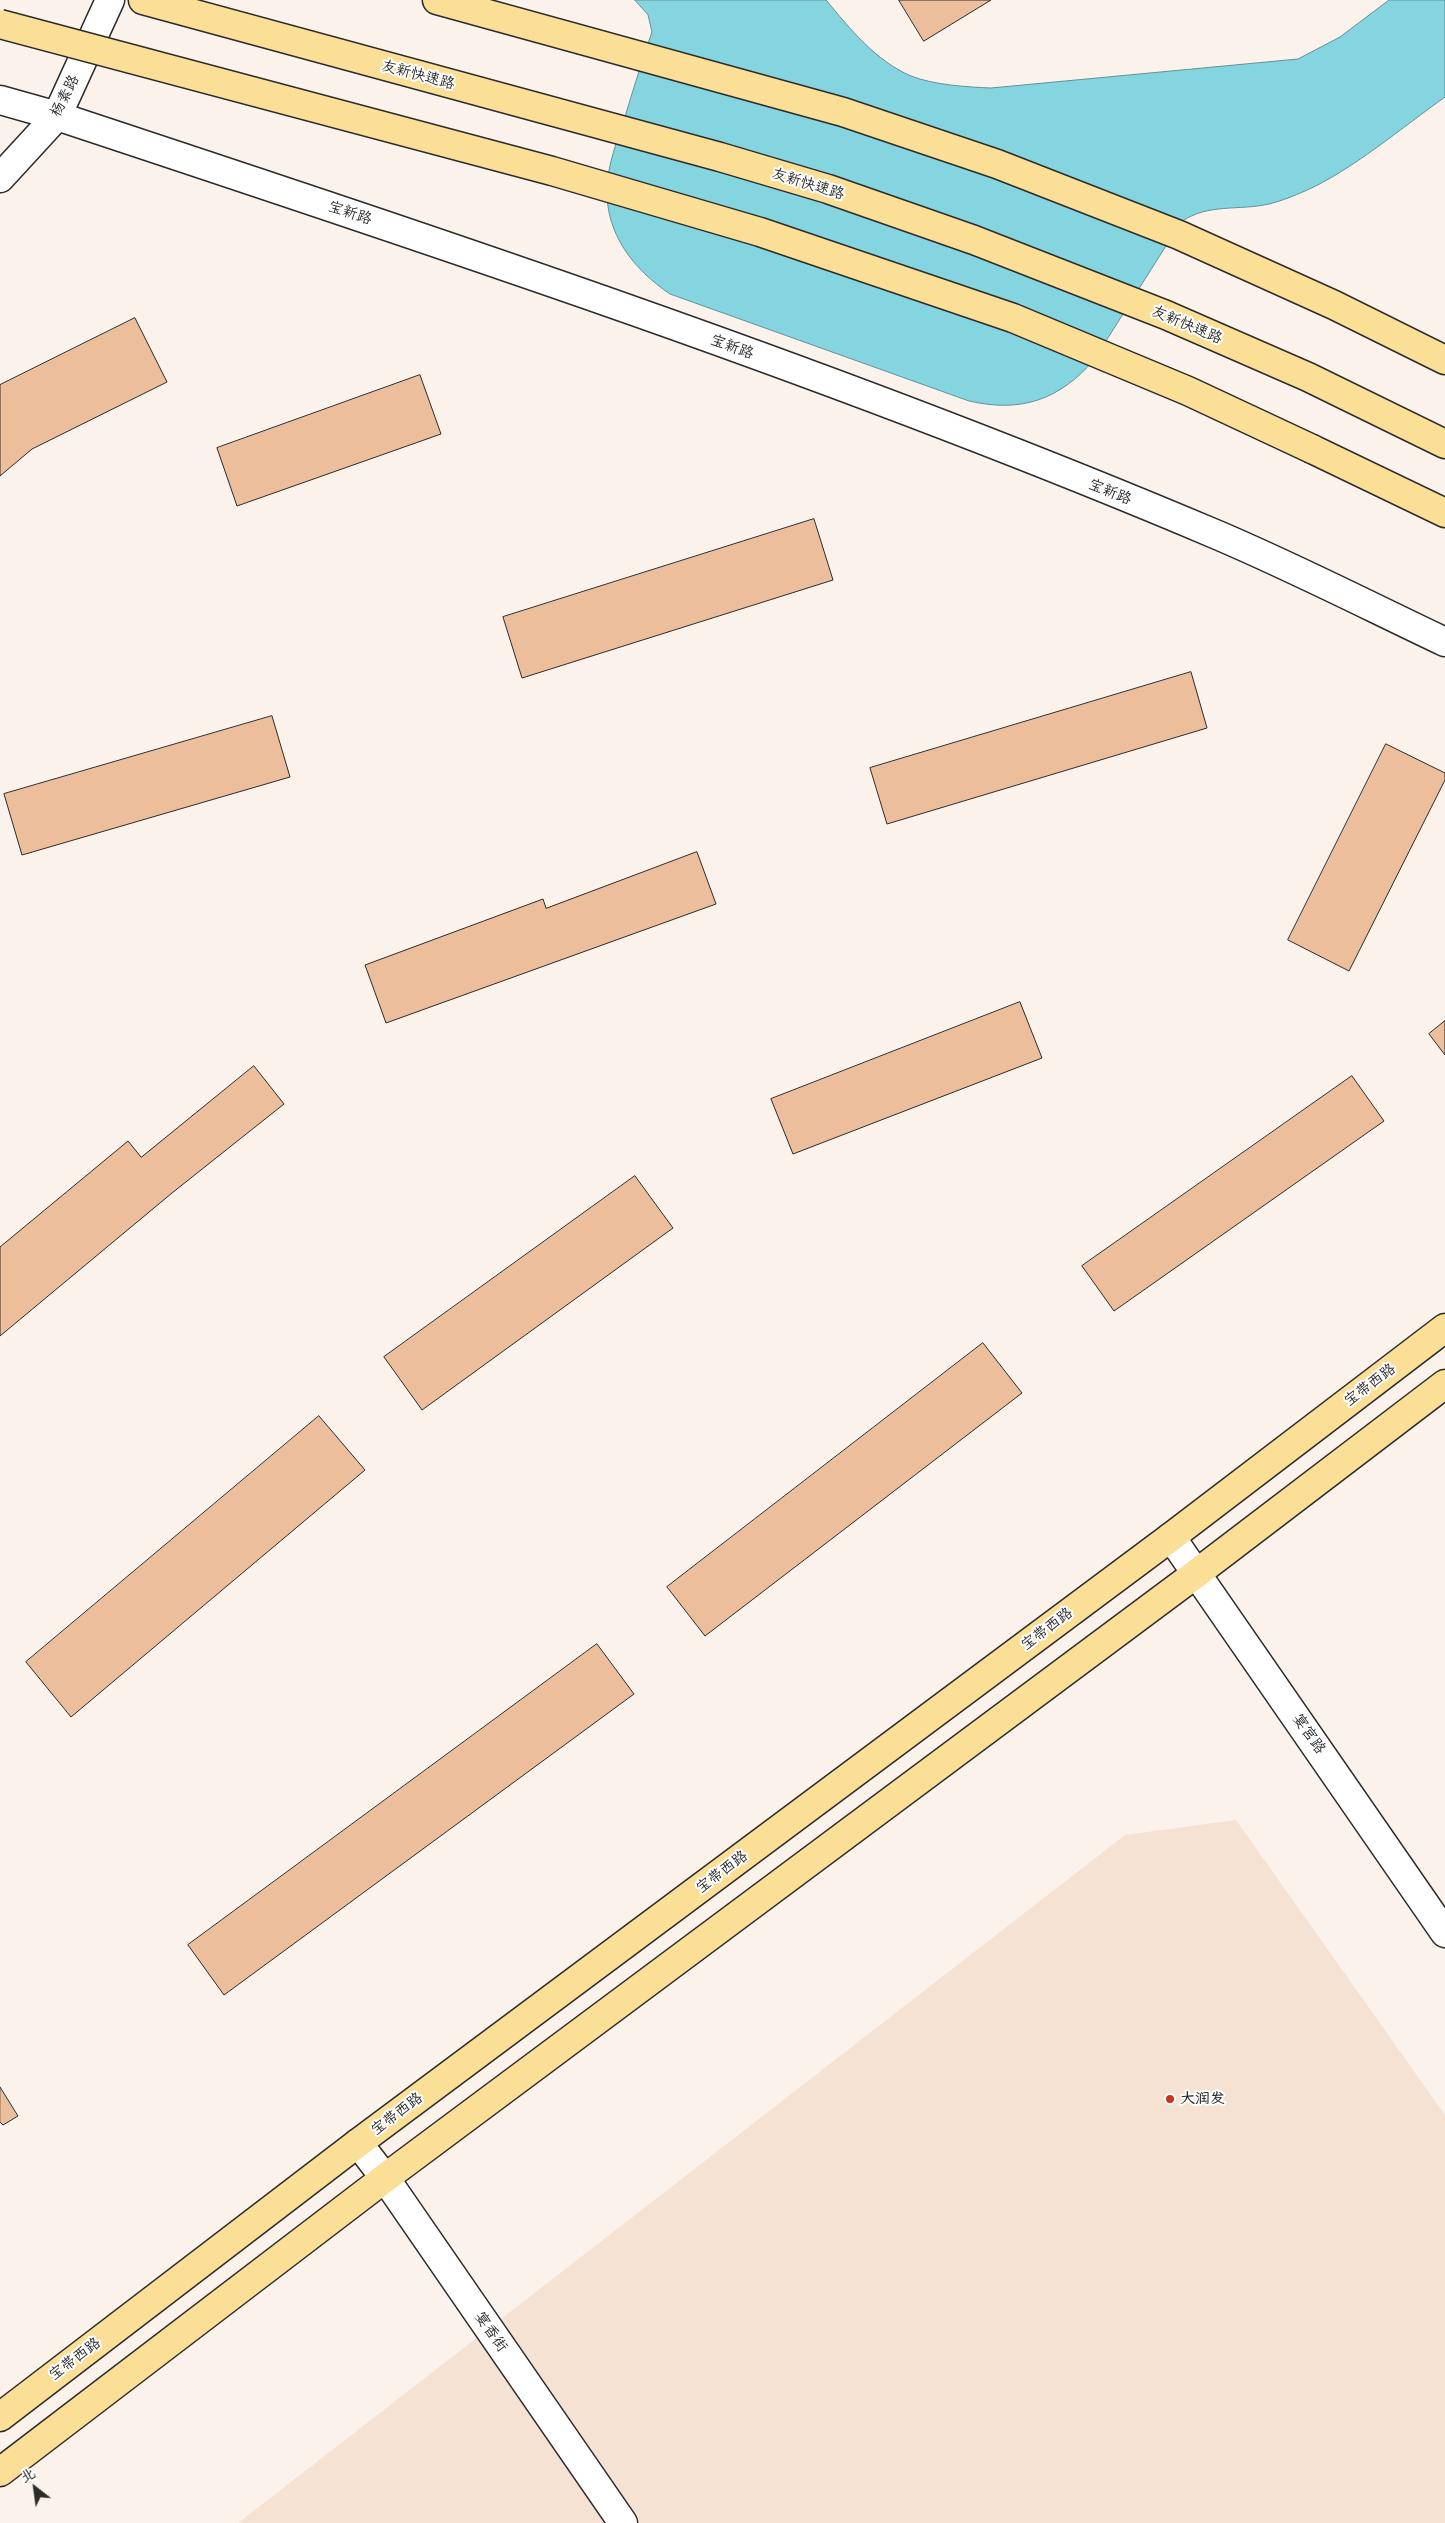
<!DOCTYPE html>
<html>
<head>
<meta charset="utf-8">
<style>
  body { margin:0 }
  #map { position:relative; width:1445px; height:2523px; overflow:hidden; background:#fbf2eb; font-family:Delius,"LXGW WenKai TC",sans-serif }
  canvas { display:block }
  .north { position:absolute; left:10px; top:2463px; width:50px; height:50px; -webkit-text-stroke:4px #fff; paint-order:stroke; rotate:330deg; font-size:14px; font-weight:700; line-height:20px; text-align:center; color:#2b2b2b }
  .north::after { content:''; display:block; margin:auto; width:18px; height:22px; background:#2b2b2b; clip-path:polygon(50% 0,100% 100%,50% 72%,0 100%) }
</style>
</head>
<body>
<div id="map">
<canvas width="1445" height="2523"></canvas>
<div class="north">北</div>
</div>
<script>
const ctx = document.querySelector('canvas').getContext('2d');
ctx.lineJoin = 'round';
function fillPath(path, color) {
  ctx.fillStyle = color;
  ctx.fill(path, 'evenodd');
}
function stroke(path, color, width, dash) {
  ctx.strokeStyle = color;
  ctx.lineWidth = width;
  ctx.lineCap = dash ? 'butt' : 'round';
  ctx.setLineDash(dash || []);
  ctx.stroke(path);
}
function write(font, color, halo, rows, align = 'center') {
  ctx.font = font + ' Delius,"LXGW WenKai TC",sans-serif';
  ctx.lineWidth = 4;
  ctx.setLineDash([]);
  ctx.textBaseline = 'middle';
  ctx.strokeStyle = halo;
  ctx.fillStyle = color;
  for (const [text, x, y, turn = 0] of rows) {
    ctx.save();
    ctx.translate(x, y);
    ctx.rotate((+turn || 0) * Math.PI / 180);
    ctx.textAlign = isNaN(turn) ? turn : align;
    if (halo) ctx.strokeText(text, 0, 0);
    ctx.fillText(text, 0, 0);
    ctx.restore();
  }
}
const built = new Path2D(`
  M1236 1820 1445 2115V2523H238L1125 1835Z`);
const water = new Path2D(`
  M635 0H826C850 29 876 61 911 76 934 85 967 87 991 88L1298 59 1340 37 1389 0H1445V97C1404 126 1351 171 1305 191 1294 196 1281 201 1269 204 1238 211 1208 203 1181 222L1094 360C1059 400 1021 413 969 401L670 294C633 269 605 233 607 187 608 164 617 141 624 120 633 90 642 61 652 32L648 15Z`);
const building = new Path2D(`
  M899 0H991L924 41Z
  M135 318 167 382 32 449 0 476V385Z
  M420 375 441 434 237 506 217 448Z
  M814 519 833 580 522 678 503 617Z
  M1191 672 1207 728 887 824 870 768Z
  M272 716 290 777 22 855 4 794Z
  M1386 744 1445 773V780L1349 971 1288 940Z
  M697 852 716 904 386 1023 365 965 543 899 546 908Z
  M1020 1002 1042 1058 793 1154 771 1099Z
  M1445 1021V1055L1429 1034Z
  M254 1066 284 1104 172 1193 0 1336V1247L128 1141 141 1157Z
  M1352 1076 1384 1121 1114 1311 1082 1266Z
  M635 1176 673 1228 422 1410 384 1357Z
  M983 1343 1022 1393 705 1636 667 1587Z
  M319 1416 365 1470 71 1717 26 1662Z
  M597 1644 634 1694 224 1995 188 1945Z
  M0 2087 18 2116 3 2125 0 2122Z`);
const minor = new Path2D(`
  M0 100 57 116C447 245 837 374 1215 534 1293 567 1369 606 1445 642
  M0 178 57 116 110 0
  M1171 1537 1445 1933
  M358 2143 385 2178 623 2523`);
const major = new Path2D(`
  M0 2417 358 2143 1171 1537 1445 1328
  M0 2472 385 2178 1197 1573 1445 1384`);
const highway = new Path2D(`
  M143 0 720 157 828 189 974 240 1166 315 1308 377 1445 444
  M437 0 843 112 997 164 1179 235 1334 305 1445 360
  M1312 449 1445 513`);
const highwayBridge = new Path2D(`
  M0 24 552 171 760 232 1013 318 1188 391 1312 449`);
const markers = [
  [1170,2099,5,"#c8321e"]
];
const streetNames = [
  ["友新快速路",418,75,15],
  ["杨素路",65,96,-63],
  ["友新快速路",808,184,17],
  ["宝新路",350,213,18],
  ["友新快速路",1187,325,23],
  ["宝新路",732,347,20],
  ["宝新路",1110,492,22],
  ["宝带西路",1370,1385,-37],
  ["宝带西路",1047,1629,-37],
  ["宴宫路",1309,1734,55],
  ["宝带西路",722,1872,-37],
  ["宝带西路",397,2114,-37],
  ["宴香街",491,2332,55],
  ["宝带西路",75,2359,-37]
];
const poiNames = [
  ["大润发",1180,2099]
];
fillPath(built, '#f6e2d3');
fillPath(water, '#85d5e0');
stroke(water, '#619198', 1);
fillPath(building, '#ecbe9b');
stroke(building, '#2b2b2b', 1);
stroke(minor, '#2b2b2b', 31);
stroke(major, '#2b2b2b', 31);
stroke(highway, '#2b2b2b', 31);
stroke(minor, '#fff', 28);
stroke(major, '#fbdf96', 28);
stroke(highway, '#fbdf96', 28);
stroke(highwayBridge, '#2b2b2b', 31, []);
stroke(highwayBridge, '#fbdf96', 28);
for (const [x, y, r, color] of markers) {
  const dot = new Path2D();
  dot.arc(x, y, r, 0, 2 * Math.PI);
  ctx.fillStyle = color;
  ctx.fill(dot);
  stroke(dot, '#fff', 2);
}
write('15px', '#2b2b2b', '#fff', streetNames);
write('bold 15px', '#2b2b2b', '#fff', poiNames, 'left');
</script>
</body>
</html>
